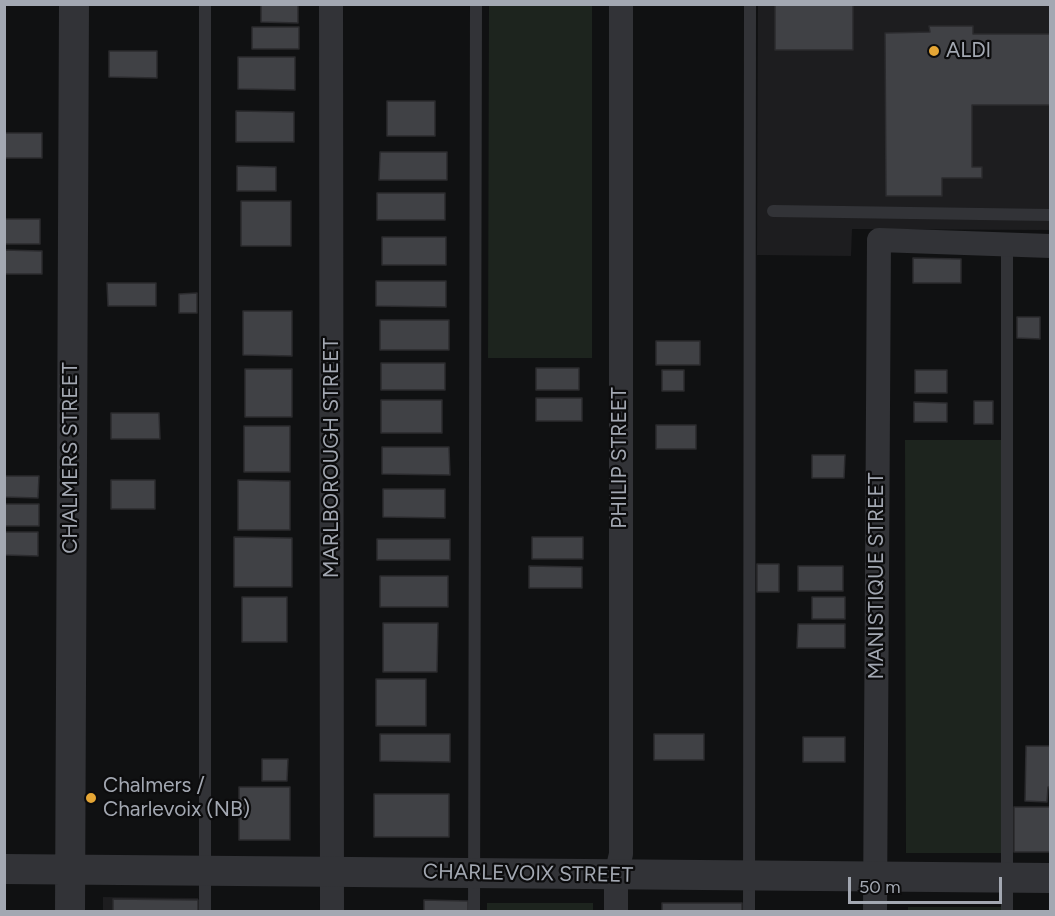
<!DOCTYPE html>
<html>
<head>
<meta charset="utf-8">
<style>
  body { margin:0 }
  #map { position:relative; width:1055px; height:916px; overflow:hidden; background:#101112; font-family:Figtree,sans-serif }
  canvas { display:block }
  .frame { position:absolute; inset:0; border:6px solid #a3a8b2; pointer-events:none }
  .scale { position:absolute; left:848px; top:877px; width:154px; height:27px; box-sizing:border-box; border:3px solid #a3a8b2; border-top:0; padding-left:8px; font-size:18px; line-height:21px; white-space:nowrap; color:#a3a8b2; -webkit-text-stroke:4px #0c0c0d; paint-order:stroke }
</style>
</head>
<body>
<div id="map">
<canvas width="1055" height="916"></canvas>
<div class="frame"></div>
<div class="scale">50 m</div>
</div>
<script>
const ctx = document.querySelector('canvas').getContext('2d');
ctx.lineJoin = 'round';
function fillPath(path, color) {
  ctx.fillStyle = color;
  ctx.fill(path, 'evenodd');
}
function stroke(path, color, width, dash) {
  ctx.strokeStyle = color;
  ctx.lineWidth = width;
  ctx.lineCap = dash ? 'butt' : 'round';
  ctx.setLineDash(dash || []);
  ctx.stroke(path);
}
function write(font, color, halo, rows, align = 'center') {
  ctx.font = font + ' Figtree,sans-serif';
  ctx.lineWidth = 4.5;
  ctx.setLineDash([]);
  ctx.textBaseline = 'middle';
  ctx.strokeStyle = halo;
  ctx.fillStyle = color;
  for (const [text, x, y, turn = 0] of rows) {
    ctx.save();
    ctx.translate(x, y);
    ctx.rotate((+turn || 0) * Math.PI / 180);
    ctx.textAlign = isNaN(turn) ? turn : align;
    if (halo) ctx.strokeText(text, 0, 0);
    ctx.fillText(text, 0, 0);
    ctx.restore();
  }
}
const built = new Path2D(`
  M758 5H1050V230L852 229 851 256 757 255Z
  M103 897 198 898V911L103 912Z`);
const green = new Path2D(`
  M489 5H592V358H488Z
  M905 440H1001L1002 853H906Z
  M487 903H593V911H487Z
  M908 907H1002V912H908Z`);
const building = new Path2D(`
  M261 4H298V23L261 22Z
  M775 4H853V50H775Z
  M929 26H973V34H1050V105H972V167H982V178H942V196H886L885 33 930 32Z
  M252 27H299V49H252Z
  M109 51H157V78L109 77Z
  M238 57H295V90L238 89Z
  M387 101H435V136H387Z
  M236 111 294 112V142H236Z
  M4 133H42V158H4Z
  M380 152H447V180H379Z
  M237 166 276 167V191H237Z
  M377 193H445V220H377Z
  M241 201H291V246H241Z
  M4 219H40V244H4Z
  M382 237H446V265H382Z
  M4 250 42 251V274H4Z
  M913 258 961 259V283H913Z
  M376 281H446V307L376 306Z
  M107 283H156V306H108Z
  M197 293V313H179V294Z
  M243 311H292V356L243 355Z
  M1017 317H1040V339L1017 338Z
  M380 320H449V350H380Z
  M656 341H700V365H656Z
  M381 363H445V390H381Z
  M536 368H579V390H536Z
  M245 369H292V417H245Z
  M662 370H684V391H662Z
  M915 370H947V393H915Z
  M536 398H582V421H536Z
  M381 400H442V433H381Z
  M974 401H993V424H974Z
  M914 402 947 403V422H914Z
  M111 413H159L160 439H111Z
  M656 425H696V449H656Z
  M244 426H290V472H244Z
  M382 447H449L450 475 382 474Z
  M812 455H845L844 478H812Z
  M4 476H39L38 498 4 497Z
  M111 480H155V509H111Z
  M238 480 290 481V530H238Z
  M383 489H445V518L383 517Z
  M4 504H39V526H4Z
  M4 532H38V556L4 555Z
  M234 537 292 538V587H234Z
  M532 537H583V559H532Z
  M377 539H450V560H377Z
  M757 564H779V592H757Z
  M529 566 582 567V588H529Z
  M798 566H843V591H798Z
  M380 576H448V607H380Z
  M242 597H287V642H242Z
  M812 597H845V619H812Z
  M383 623H438L437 672H383Z
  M798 624H845V648H797Z
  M376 679H426V726H376Z
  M380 734H450V762L380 761Z
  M654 734H704V760H654Z
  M803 737H845V762H803Z
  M1026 746H1050V788L1048 787 1047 802 1025 801Z
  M262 759H288L287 781H262Z
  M239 787H290V840H239Z
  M374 794H449V837H374Z
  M1014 807H1050V852H1014Z
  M113 899 198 900V912H113Z
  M424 900 468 901V912H424Z
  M662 903H742V912H662Z`);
const service = new Path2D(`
  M773 211 1050 215
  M1007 244V912
  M205 912V4
  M474 912 476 4
  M749 912 750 4`);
const minor = new Path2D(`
  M331 4 332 912
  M616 912V875L621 854V4
  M875 912 879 240 1050 246`);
const tertiary = new Path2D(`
  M4 869 1050 878
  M70 912 74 4`);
const markers = [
  [934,51,6,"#e5a635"],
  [91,798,6,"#e5a635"]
];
const poiNames = [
  ["ALDI",946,51],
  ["Chalmers /",103,786],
  ["Charlevoix (NB)",103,810]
];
const streetNames = [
  ["CHALMERS STREET",71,458,-90],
  ["MARLBOROUGH STREET",332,458,-90],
  ["PHILIP STREET",620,458,-90],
  ["MANISTIQUE STREET",877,576,-90],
  ["CHARLEVOIX STREET",528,874,1]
];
fillPath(built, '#1d1d1f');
fillPath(green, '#1d241e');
fillPath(building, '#404145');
stroke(building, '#2b2b2e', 1.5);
stroke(service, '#323337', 12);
stroke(minor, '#323337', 24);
stroke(tertiary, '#323337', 30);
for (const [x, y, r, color] of markers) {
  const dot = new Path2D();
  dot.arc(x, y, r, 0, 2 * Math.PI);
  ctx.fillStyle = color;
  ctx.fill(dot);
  stroke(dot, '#0c0c0d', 2);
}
write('21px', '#a3a8b2', '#0c0c0d', poiNames, 'left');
write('21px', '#a3a8b2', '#0c0c0d', streetNames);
</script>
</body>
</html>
